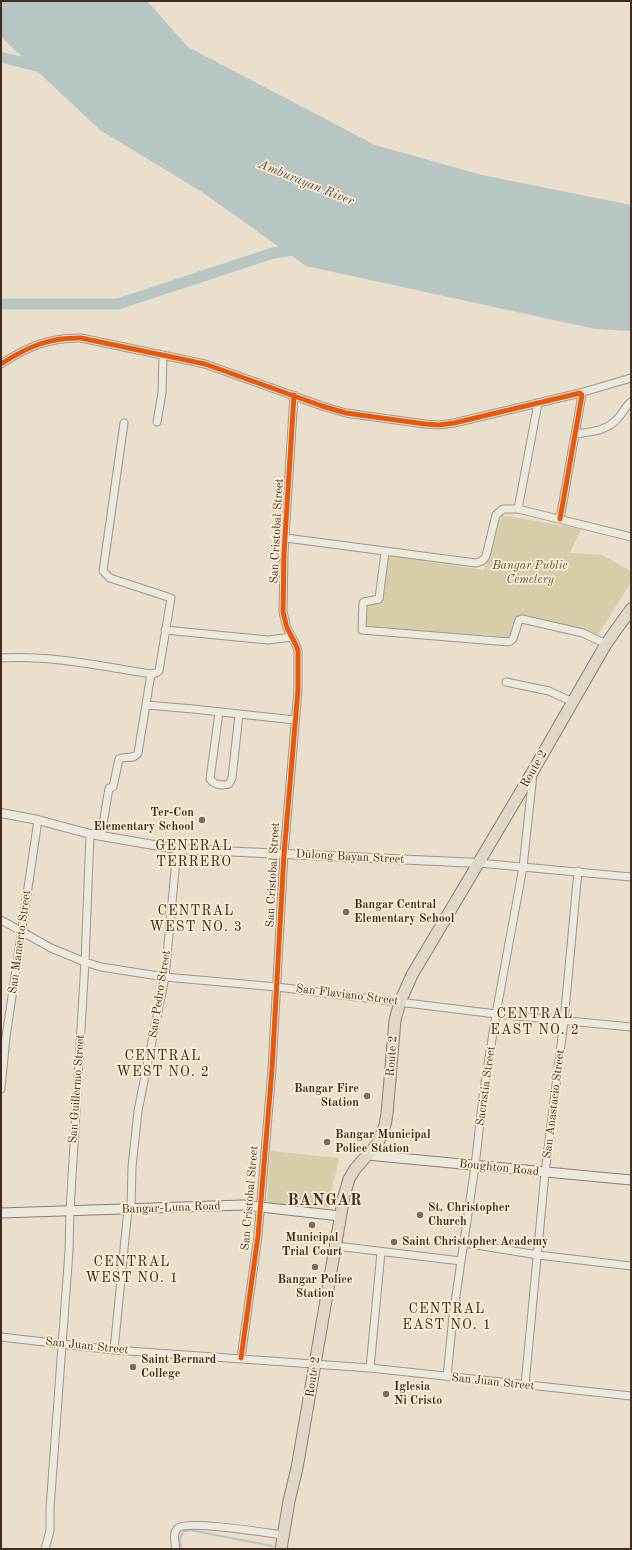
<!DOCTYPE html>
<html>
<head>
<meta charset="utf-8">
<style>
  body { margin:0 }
  #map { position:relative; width:632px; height:1550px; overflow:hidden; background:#e9dfcc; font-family:"Old Standard TT",serif }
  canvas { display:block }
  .frame { position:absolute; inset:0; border:2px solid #422c22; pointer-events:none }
</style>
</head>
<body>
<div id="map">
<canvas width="632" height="1550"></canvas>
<div class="frame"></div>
</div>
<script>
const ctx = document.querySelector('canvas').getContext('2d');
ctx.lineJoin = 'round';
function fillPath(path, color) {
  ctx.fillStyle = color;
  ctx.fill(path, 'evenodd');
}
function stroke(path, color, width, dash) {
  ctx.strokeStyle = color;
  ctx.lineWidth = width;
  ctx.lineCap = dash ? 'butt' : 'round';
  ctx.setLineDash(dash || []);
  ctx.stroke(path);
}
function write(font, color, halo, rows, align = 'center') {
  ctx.font = font + ' "Old Standard TT",serif';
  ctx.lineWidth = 3.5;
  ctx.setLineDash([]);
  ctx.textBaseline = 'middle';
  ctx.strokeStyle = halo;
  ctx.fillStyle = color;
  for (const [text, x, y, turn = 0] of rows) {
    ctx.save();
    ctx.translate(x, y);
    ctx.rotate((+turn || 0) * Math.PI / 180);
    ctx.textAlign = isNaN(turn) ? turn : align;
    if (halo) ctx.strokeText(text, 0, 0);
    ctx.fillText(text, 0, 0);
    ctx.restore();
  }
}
const green = new Path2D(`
  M502 515 581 529 570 553 602 555 631 571V582L598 635 519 616 511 639 482 634 481 638 364 629 367 603 382 600 386 555 484 570Z
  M270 1151 339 1158 328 1207 267 1203Z`);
const water = new Path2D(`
  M1 1H147L188 47 375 145 482 175 631 205V331L595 329 306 266 202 192 100 130 1 37Z`);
const stream = new Path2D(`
  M181 1549 180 1538 184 1531 190 1530 272 1546`);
const river = new Path2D(`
  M1 57 44 68
  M1 304H118L273 253 300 249`);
const minor = new Path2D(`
  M1 364C27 347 50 337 81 338L205 364 322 406 346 413 425 424 439 425 454 423 580 393 582 395 560 519
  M580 393 631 378
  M157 422 162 393 163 355
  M575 434C591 432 608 431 619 417 623 412 626 406 631 402
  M518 509 538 403
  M286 538 476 563 482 561 486 556 496 515 503 509H518L631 537
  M385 552 379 599 364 602 363 603 362 630 509 642 513 639 519 620 522 619 583 633 606 644
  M165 630 268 640 292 637
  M1 658C51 655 101 666 151 674L156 673 159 671 171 598 110 578 103 571 124 423
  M506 682 549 691 573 702
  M146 705 193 709 295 720
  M219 712 210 779C214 785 223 786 229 784L232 778 239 714
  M101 836 109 788 113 787 119 759C125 756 134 760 138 753L151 674
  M479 863 631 877
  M1 920 51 948 85 962 101 967 165 977 277 987 496 1014 631 1027
  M1 1089 6 1037 38 820
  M131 1209 132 1167 138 1111 165 977 177 849
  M464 1243 538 1255 631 1266
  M336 1246 461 1261
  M1 1337 114 1350 370 1368 631 1396
  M114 1350 128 1209
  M241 1358 258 1236 272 1069 284 854 298 690V651L296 645 287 628 283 612 284 553 294 395
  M370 1368 381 1252
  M447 1377 453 1316 475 1166 483 1096 496 1014 523 867 533 774
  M525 1385 545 1173 564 1021 578 871
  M45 1549 50 1531V1508L69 1251 70 1211 85 962 90 834
  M176 1549C175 1543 172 1533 178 1528 188 1520 267 1533 284 1535`);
const tertiary = new Path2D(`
  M1 813 38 820 90 834 177 849 479 863`);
const secondary = new Path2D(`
  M367 1155 631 1180
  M1 1213 243 1205 340 1216`);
const trunk = new Path2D(`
  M281 1549 289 1501 297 1468 344 1196 349 1179 355 1169 378 1143 385 1125 387 1114 395 1020 400 1002 412 975 533 771 606 644 631 609`);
const cycleway = new Path2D(`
  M1 364C27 347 50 337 81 338L205 364 322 406 346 413 425 424 439 425 454 423 580 393 582 395 560 519
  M241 1358 258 1236 272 1069 284 854 298 690V651L296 645 287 628 283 612 284 553 294 395`);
const markers = [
  [202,820,4,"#7c6b5e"],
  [346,912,4,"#7c6b5e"],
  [367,1096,4,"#7c6b5e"],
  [327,1142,4,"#7c6b5e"],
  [420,1215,4,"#7c6b5e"],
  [312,1225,4,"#7c6b5e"],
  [394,1242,4,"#7c6b5e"],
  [315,1267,4,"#7c6b5e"],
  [133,1367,4,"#7c6b5e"],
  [386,1394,4,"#7c6b5e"]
];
const streetNames = [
  ["San Cristobal Street",277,531,-87],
  ["Route 2",534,769,-60],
  ["Dulong Bayan Street",350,857,3],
  ["San Cristobal Street",273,875,-87],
  ["San Mamerto Street",20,942,-82],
  ["San Pedro Street",160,994,-81],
  ["San Flaviano Street",347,995,7],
  ["Route 2",392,1056,-86],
  ["Sacristia Street",486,1086,-82],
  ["San Guillermo Street",77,1089,-86],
  ["San Anastacio Street",554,1104,-83],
  ["Boughton Road",499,1168,6],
  ["San Cristobal Street",250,1198,-85],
  ["Bangar-Luna Road",171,1208,-2],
  ["San Juan Street",87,1346,6],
  ["Route 2",313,1377,-81],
  ["San Juan Street",493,1382,6]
];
const parkNames = [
  ["Bangar Public",530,566],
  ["Cemetery",530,580]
];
const poiNames = [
  ["Ter-Con",194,813,"right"],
  ["Elementary School",194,827,"right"],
  ["Bangar Central",354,905],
  ["Elementary School",354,919],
  ["Bangar Fire",359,1089,"right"],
  ["Station",359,1103,"right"],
  ["Bangar Municipal",335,1135],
  ["Police Station",335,1149],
  ["St. Christopher",428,1208],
  ["Church",428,1222],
  ["Municipal",312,1238,"center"],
  ["Trial Court",312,1252,"center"],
  ["Saint Christopher Academy",402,1242],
  ["Bangar Police",315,1280,"center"],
  ["Station",315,1294,"center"],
  ["Saint Bernard",141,1360],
  ["College",141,1374],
  ["Iglesia",394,1387],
  ["Ni Cristo",394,1401]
];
const waterNames = [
  ["Amburayan River",306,183,22]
];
const quarterNames = [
  ["GENERAL",194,846],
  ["TERRERO",194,862],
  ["CENTRAL",196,911],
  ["WEST NO. 3",196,927],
  ["CENTRAL",535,1014],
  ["EAST NO. 2",535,1030],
  ["CENTRAL",163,1056],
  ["WEST NO. 2",163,1072],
  ["CENTRAL",132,1262],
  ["WEST NO. 1",132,1278],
  ["CENTRAL",447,1309],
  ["EAST NO. 1",447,1325]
];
const districtNames = [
  ["BANGAR",325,1201]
];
fillPath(green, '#d5cea9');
fillPath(water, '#b7c6c2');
stroke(stream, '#b7c6c2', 2);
stroke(river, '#b7c6c2', 11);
stroke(minor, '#9f968b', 9);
stroke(tertiary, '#9f968b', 10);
stroke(secondary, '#887f74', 11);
stroke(trunk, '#887f74', 13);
stroke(minor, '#ece8de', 7);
stroke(tertiary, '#ece8de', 8);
stroke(secondary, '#ece8de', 9);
stroke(trunk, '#e0d7c9', 11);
stroke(cycleway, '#e8590c', 5);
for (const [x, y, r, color] of markers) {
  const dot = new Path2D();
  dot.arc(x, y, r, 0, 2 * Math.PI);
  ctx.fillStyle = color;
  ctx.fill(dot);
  stroke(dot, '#f9edd5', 1.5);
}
write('12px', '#422c22', '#f9edd5', streetNames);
write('italic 12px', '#62513c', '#f9edd5', parkNames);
write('bold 12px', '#422c22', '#f9edd5', poiNames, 'left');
write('italic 13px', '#5a5049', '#f9edd5', waterNames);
ctx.letterSpacing = '1px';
write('14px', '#422c22', '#f9edd5', quarterNames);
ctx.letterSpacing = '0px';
ctx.letterSpacing = '1px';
write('bold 16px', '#422c22', '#f9edd5', districtNames);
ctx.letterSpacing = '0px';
</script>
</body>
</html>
